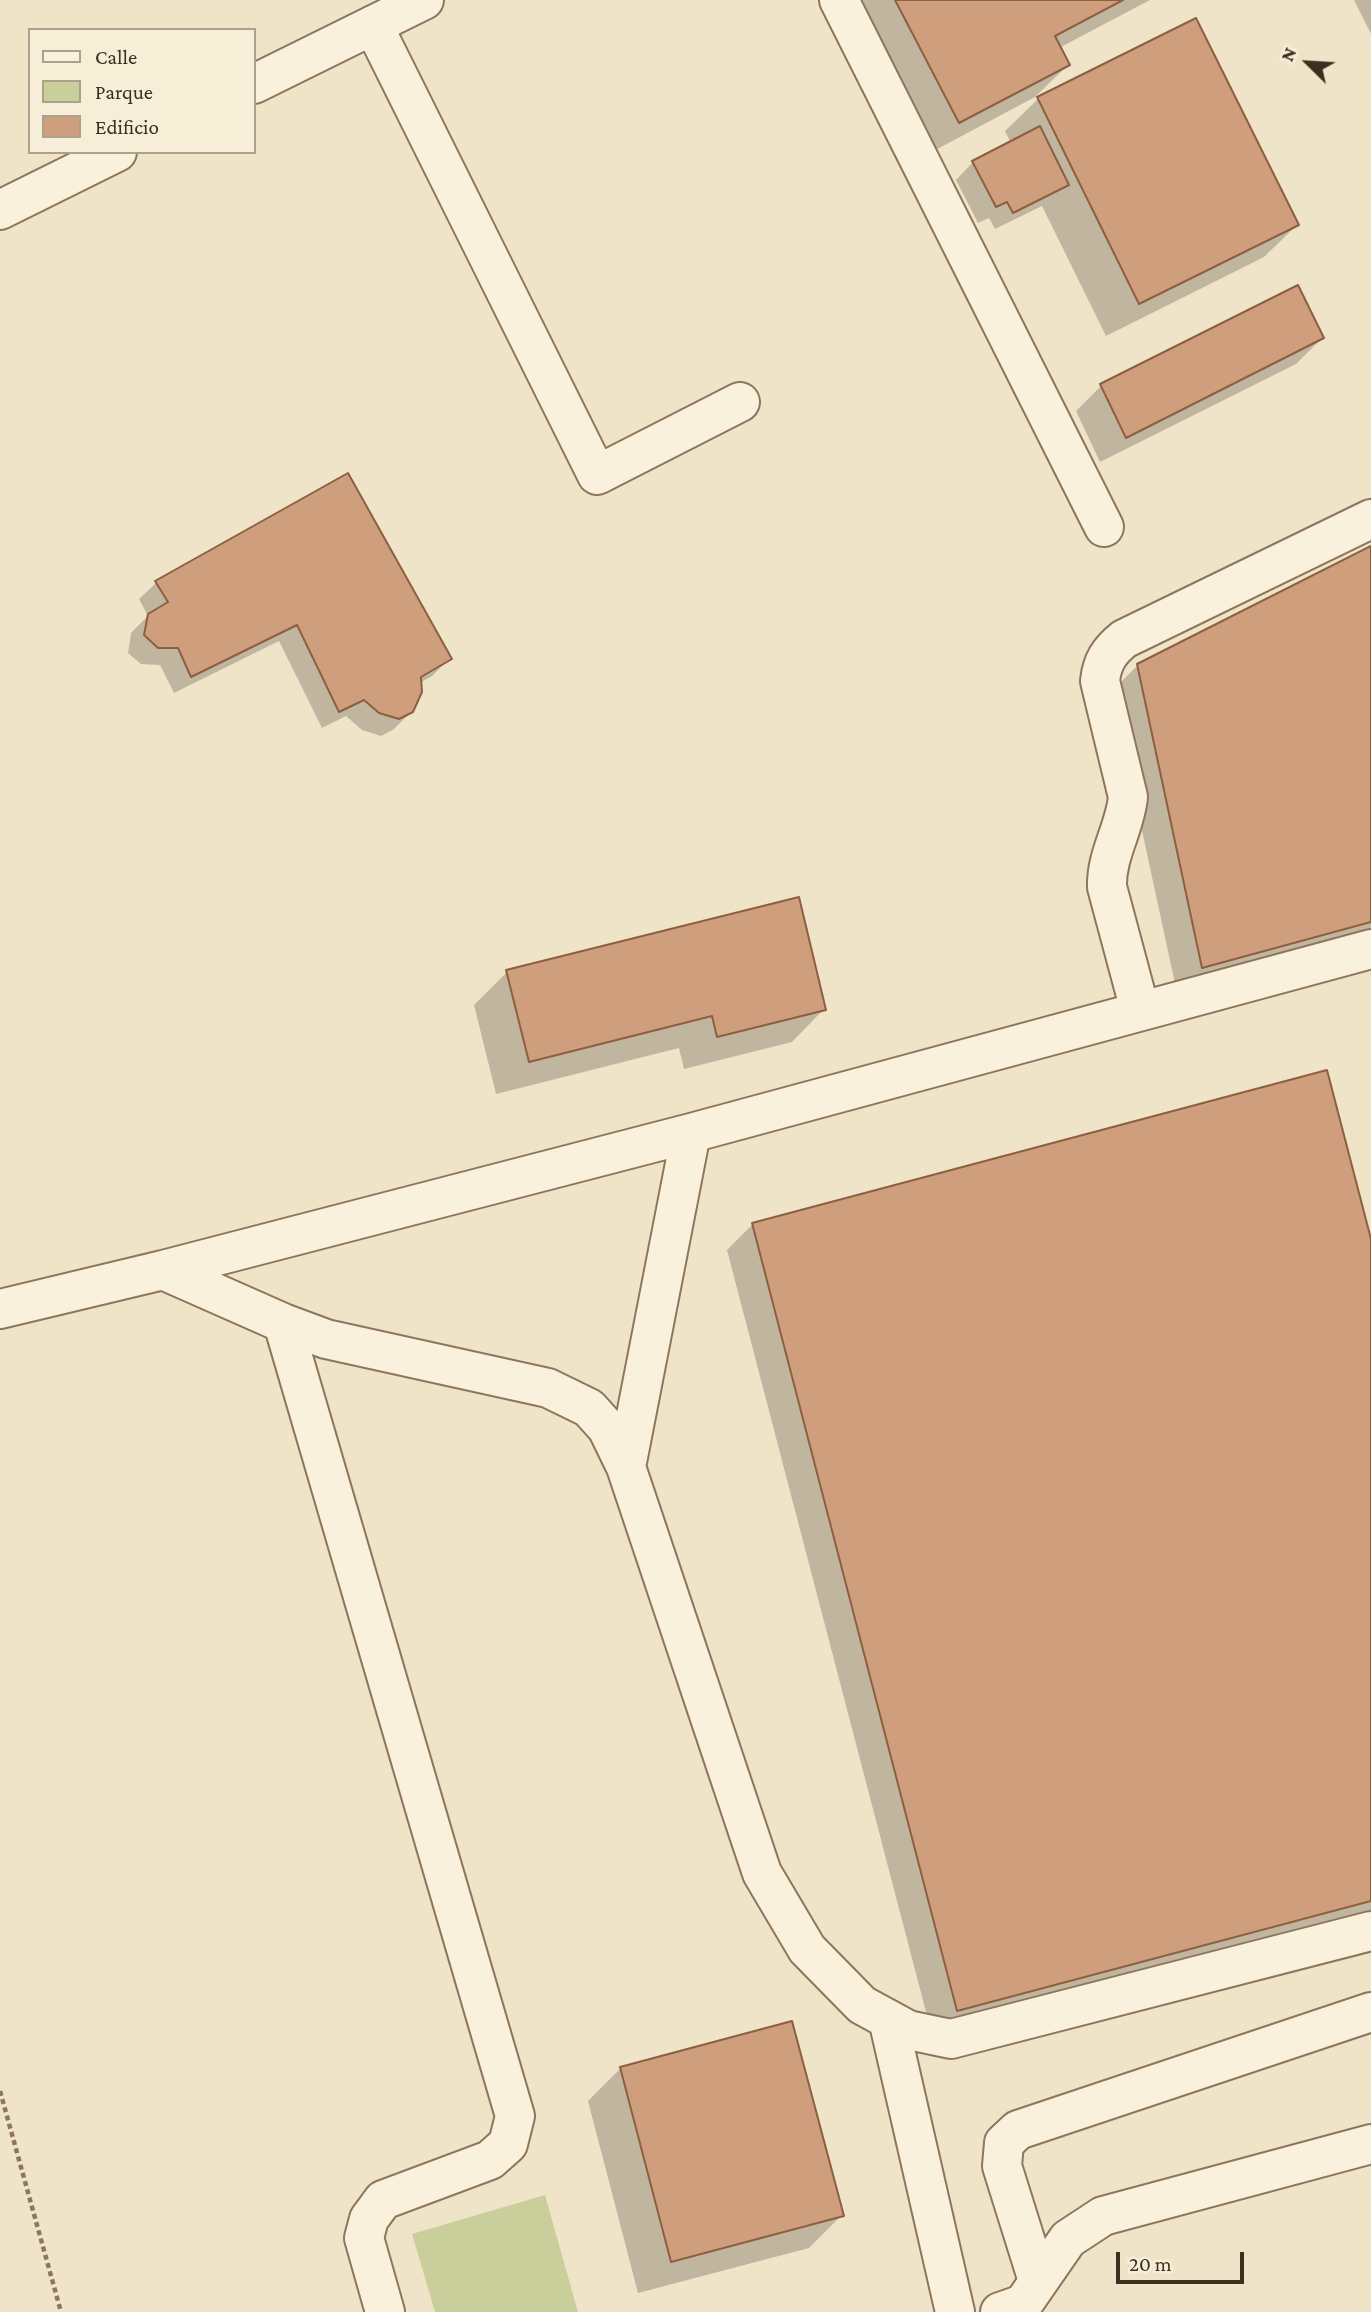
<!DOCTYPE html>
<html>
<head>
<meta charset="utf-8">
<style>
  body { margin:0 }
  #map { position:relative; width:1371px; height:2312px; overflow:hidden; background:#f0e4c8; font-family:"Crimson Pro",serif }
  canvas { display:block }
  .legend { position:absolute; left:28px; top:28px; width:228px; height:126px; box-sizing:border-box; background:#f7eed8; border:2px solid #ada18e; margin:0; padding:9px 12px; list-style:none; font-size:21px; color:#3d2e20 }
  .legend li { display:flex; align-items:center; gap:14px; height:35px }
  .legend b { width:35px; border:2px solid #ada18e }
  .north { position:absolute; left:1273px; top:28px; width:70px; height:70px; -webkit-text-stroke:5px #f7eed8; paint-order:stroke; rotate:294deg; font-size:19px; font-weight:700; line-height:28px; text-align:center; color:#3d2e20 }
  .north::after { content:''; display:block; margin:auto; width:24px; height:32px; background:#3d2e20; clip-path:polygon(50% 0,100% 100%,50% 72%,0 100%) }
  .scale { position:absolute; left:1116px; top:2252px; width:128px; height:32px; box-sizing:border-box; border:4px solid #3d2e20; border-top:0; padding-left:9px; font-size:21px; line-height:24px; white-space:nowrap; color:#3d2e20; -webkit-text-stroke:5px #f7eed8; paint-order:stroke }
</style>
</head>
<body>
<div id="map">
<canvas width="1371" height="2312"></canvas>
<ul class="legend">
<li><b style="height:9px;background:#faf1dc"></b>Calle</li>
<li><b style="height:19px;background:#c9cf9b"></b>Parque</li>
<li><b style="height:19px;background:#cf9f7d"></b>Edificio</li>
</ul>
<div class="north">N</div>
<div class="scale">20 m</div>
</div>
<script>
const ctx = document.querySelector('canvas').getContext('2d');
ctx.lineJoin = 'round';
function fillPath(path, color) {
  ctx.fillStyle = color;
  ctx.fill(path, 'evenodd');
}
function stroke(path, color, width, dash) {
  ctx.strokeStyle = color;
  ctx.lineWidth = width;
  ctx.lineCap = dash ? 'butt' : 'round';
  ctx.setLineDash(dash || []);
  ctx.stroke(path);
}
const green = new Path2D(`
  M545 2195 578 2312H435L412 2234Z`);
const shadow = new Path2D(`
  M846 0H1150L1059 48 1068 65 1035 97 926 155Z
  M1354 0H1371V34Z
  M1038 99 1297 225 1264 257 1106 336 1042 206 995 229 989 218 978 223 956 180 973 162 1011 143 1005 131Z
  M1322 338 1296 364 1100 462 1076 411 1101 386Z
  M1371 547V939L1177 993 1112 691 1138 665Z
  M157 582 449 659 432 676 420 683 412 711 394 729 381 736 362 730 346 716 322 728 279 641 174 693 160 665 141 664 128 653 131 633 148 616 139 599Z
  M507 972 824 1009 792 1042 684 1069 679 1048 496 1094 474 1005Z
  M753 1224 1371 1245V1919L932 2035 727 1250Z
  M621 2068 842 2215 809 2248 638 2293 588 2101Z`);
const building = new Path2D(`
  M895 0H1123L1055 36 1070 65 959 123Z
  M1196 18 1299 225 1139 304 1037 97Z
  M1040 126 1069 185 1013 213 1007 202 996 207 972 161Z
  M1298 285 1324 338 1126 438 1100 384Z
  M348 473 452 659 421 677 422 692 413 712 399 719 379 713 364 700 339 712 297 625 191 677 178 648H158L144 635 148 614 168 602 155 581Z
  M1371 546V922L1202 968 1137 664Z
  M799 897 826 1010 717 1037 712 1016 529 1062 506 970Z
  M1327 1070 1371 1239V1901L957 2011 752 1223Z
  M792 2021 844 2216 671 2262 620 2067Z`);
const path = new Path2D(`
  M0 2091 61 2312`);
const minor = new Path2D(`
  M839 0 1104 527
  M373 25 597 475 740 402
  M254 84 424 0
  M0 210 117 152
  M1140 1010 1107 887C1106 855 1125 828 1128 797L1100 681C1102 662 1109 651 1124 639L1371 519
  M163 1270 691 1133 1371 949
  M0 1309 163 1270 283 1323 326 1339 548 1388 589 1408 607 1428 626 1467 762 1873 807 1949 862 2005 908 2030 951 2039 1371 1931
  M283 1323 515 2116 508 2144 490 2160 383 2200 369 2219 364 2238 385 2312
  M626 1467 691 1133
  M888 2019 955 2312
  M1038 2281 1002 2166 1004 2143 1018 2130 1371 2012
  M1000 2312 1023 2304 1068 2239 1103 2216 1371 2144`);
fillPath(green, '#c9cf9b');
fillPath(shadow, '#0003');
fillPath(building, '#cf9f7d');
stroke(building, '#8d5f41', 2);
stroke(minor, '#8d765c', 42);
stroke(path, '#8d765c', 4.5, [5, 3.5]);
stroke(minor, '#faf1dc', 38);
</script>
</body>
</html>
